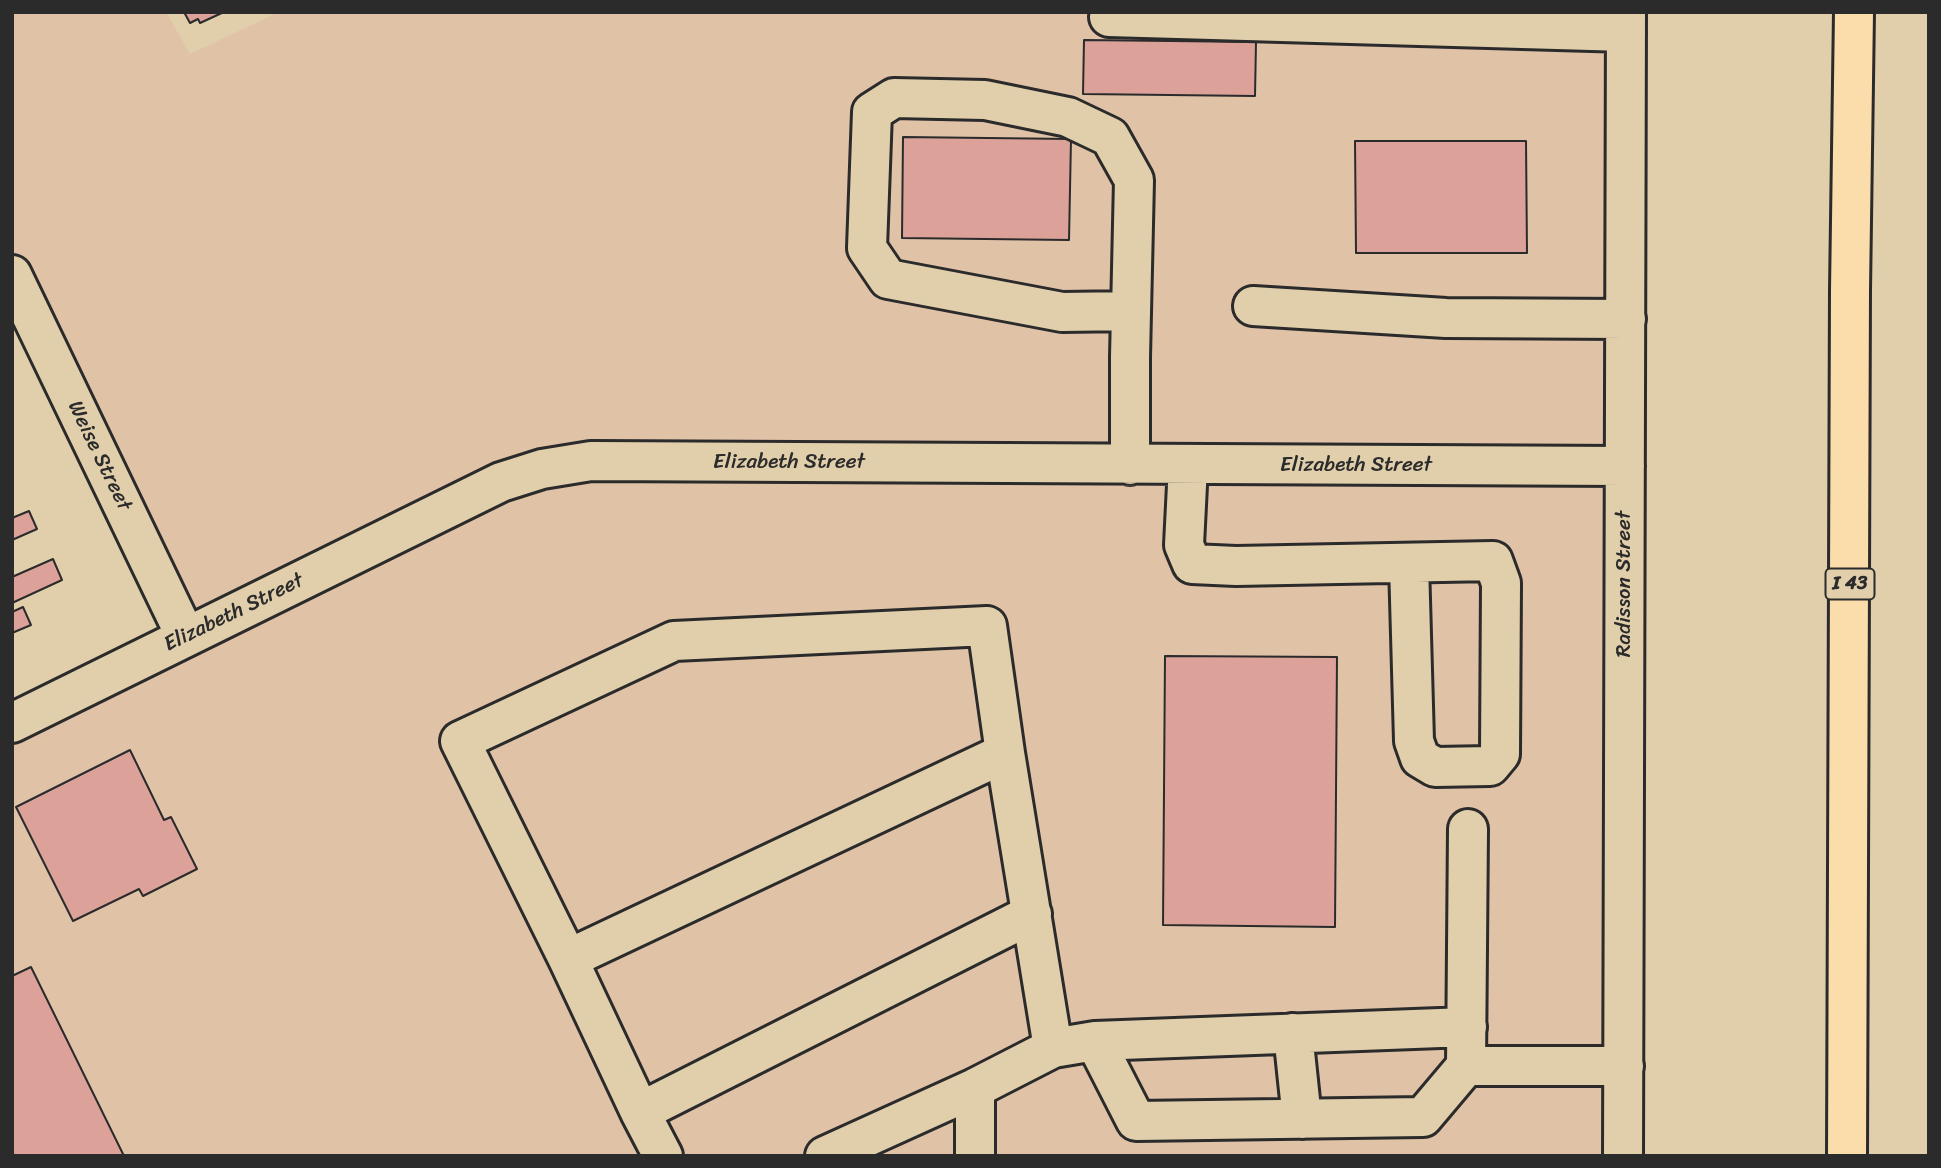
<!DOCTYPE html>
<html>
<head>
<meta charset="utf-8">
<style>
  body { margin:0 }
  #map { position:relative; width:1941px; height:1168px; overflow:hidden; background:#e1cfac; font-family:Sriracha,sans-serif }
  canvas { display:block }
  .frame { position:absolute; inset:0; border:14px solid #2b2b2b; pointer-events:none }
</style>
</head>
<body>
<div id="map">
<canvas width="1941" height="1168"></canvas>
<div class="frame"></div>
</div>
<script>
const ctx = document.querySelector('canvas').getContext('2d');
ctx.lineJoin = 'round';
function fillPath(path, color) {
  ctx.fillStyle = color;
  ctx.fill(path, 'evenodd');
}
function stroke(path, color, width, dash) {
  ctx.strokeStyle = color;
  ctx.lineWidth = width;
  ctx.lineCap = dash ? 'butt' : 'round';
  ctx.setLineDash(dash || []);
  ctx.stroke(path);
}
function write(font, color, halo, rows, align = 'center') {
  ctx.font = font + ' Sriracha,sans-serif';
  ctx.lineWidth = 7;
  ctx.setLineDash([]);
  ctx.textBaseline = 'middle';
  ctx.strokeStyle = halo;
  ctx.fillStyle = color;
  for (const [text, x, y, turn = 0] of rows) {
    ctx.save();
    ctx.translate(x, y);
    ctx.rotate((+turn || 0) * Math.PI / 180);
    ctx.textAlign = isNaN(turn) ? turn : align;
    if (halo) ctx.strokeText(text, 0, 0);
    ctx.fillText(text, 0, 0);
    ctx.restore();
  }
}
const built = new Path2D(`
  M12 12H166L190 54 279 12H1626L1623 1156H12V723L186 637 12 275Z`);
const building = new Path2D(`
  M184 12H224L200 23 198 19 190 23Z
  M1084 40 1256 42 1255 96 1083 94Z
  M903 137 1071 139 1069 240 902 238Z
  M1355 141H1526L1527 253H1356Z
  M29 511 37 529 12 540V518Z
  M53 559 62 580 12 603V577Z
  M23 607 31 625 12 633V612Z
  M1165 656 1337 657 1335 927 1163 925Z
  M130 750 164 820 171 817 197 869 143 896 139 889 73 921 16 807Z
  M31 967 124 1156H12V976Z`);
const minor = new Path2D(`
  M1109 17 1626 32
  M12 275 186 637
  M1253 306 1446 318 1626 319
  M1130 311 1062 312 888 279 867 248 872 112 894 98 985 100 1068 117 1110 137 1134 180 1130 357V465
  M1188 465 1184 545 1192 564 1236 566 1493 561 1501 583 1500 754 1490 766 1435 767 1420 758 1414 741 1409 564
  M12 723 501 482 542 469 591 461 1625 466
  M1468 829 1466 1066H1624
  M568 959 1005 753
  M1293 1033 1302 1119
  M1095 1041 1136 1121 1423 1117 1466 1066
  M975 1088V1156
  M640 1112 1032 914
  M663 1156 640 1112 568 959 460 741 674 641 987 626 1005 753 1053 1048
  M825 1156 975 1088 1053 1048 1095 1041 1467 1027
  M1623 1156 1626 12`);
const highway = new Path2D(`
  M1847 1156 1850 290 1854 12`);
const shields = [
  [1850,584,49]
];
const shieldNames = [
  ["I 43",1850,584]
];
const streetNames = [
  ["Weise Street",99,456,64],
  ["Elizabeth Street",789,463],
  ["Elizabeth Street",1356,466],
  ["Radisson Street",1625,584,-90],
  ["Elizabeth Street",234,613,-26]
];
fillPath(built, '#e0c2a7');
fillPath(building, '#dca29a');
stroke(building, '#2b2b2b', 2);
stroke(minor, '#2b2b2b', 44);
stroke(highway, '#2b2b2b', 44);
stroke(minor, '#e1cfac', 38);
stroke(highway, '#fbddab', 38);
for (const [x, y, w] of shields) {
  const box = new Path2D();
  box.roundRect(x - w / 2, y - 15.5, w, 31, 5);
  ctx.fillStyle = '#e1cfac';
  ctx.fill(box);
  stroke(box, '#2b2b2b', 2);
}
write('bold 19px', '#2b2b2b', null, shieldNames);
write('21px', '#2b2b2b', '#e1cfac', streetNames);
</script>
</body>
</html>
